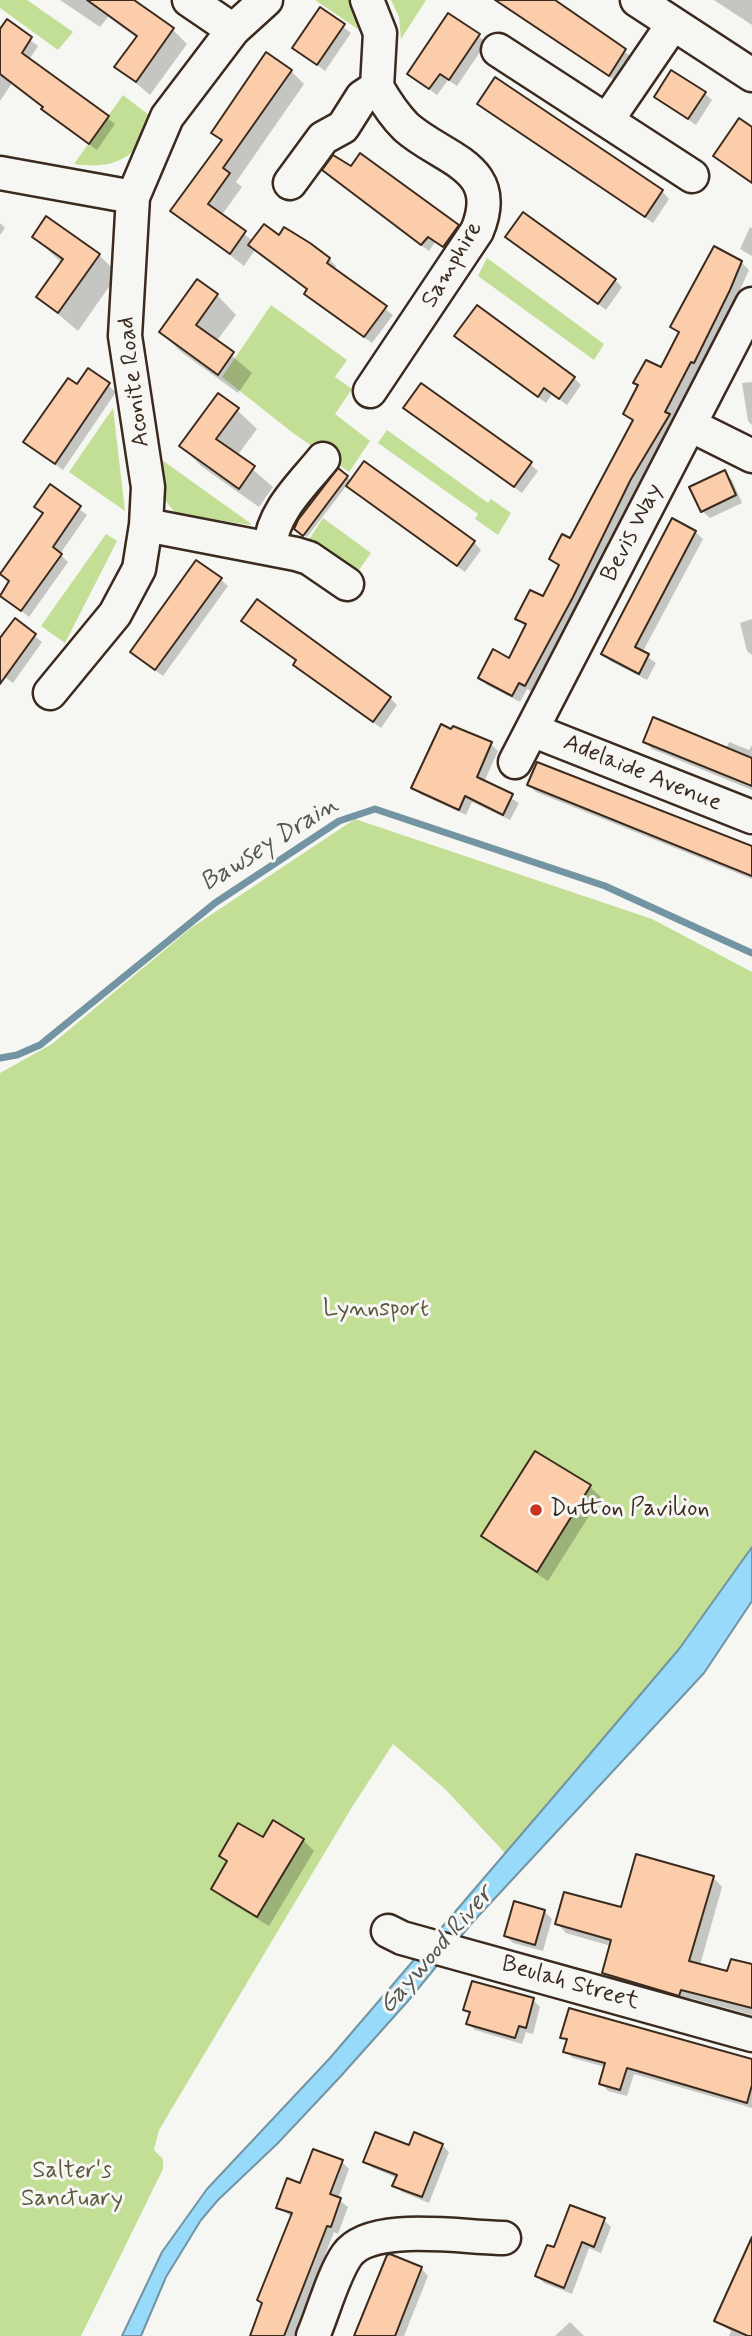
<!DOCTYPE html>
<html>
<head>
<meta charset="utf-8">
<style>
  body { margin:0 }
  canvas { display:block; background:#f6f6f2 }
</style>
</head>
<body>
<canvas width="752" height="2336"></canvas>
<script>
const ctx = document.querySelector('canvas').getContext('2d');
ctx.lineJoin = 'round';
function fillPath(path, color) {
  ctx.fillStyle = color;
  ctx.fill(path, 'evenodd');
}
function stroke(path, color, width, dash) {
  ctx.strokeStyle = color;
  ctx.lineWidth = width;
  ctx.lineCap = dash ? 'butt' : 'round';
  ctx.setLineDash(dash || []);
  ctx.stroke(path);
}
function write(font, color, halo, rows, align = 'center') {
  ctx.font = font + ' Mynerve,sans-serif';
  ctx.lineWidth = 6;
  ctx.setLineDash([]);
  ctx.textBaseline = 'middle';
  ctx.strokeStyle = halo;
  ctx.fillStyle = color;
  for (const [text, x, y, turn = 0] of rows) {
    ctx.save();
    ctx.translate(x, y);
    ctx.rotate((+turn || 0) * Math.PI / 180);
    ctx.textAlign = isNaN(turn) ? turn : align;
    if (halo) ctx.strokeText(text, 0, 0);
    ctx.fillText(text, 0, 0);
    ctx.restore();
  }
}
const green = new Path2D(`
  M0 0H27L73 32 58 50 0 8Z
  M315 0H352L371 38Z
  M391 0H426L401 39 399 17Z
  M123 95 150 116C142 158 114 170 74 164Z
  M487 258 604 344 594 360 478 276Z
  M271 305 347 360 335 377 352 389 335 414 370 441 349 472 293 433 222 377Z
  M113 408 125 511 69 472Z
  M387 430 488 503 491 499 511 513 498 535 475 519 478 514 378 443Z
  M162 460 250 523 251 525 176 514 165 500Z
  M323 518 371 553 358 571 308 541Z
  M106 534 117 541 65 643 41 626Z
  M355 819 652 919 752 972V1547L679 1649 505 1853 445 1789 393 1744 352 1807 159 2130 154 2150 163 2159V2169L81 2336H0V1073L52 1044 191 928Z`);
const water = new Path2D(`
  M752 1547V1601L704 1673 471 1924 408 2001 340 2077 278 2143 218 2200 201 2220 166 2277 141 2336H122L162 2252 207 2189 330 2058 573 1774 679 1649Z`);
const shadow = new Path2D(`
  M60 0H129L173 30 187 44 150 95 117 67 137 38 108 17 100 27Z
  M495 0H552L633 58 617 82Z
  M714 0H752V25Z
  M320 9 351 33 325 71 294 47Z
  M7 22 38 46 29 60 115 124 97 150 51 116 45 108 12 83 0 101V32Z
  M479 36 486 43 457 86 448 80 437 95 409 74Z
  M291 71 304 84 236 182 242 187 221 216 253 241 329 259 336 266 334 270 393 315 372 343 314 301 309 290 255 250 244 266 173 211 222 142 213 132Z
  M704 93 712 100 696 125 656 97Z
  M480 104 662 191 669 199 653 223Z
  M331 177 458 227 464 233 451 253 435 242 429 251Z
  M47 218 99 255 118 274 78 331 38 297 62 263 34 237Z
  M0 223 5 228 0 235Z
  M750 227 752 228V256L740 249Z
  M508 237 615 280 622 287 606 310Z
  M741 262 749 270 719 336 672 419 676 423 638 486 580 605 533 692 527 689 520 702 487 685 480 677 510 660 527 627 517 618 544 599 560 567 551 559 571 540 634 422 625 414 661 370 680 335 672 327Z
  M217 295 236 315 216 342 252 373 238 393 180 351 161 332Z
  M456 336 574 378 581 385 567 405 552 394 546 403Z
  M89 370 116 392 63 470 25 442 77 387Z
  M752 382V425L748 421 742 383Z
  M405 408 530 464 538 471 522 493Z
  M237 410 257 429 237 456 273 487 259 507 201 466 181 446Z
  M339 471 352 481 474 542 481 550 465 572 347 485 307 537 299 531Z
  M724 473 732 480 742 503 710 518 702 511Z
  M50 486 87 515 60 554 68 562 29 617 1 595 10 582 2 574 44 515 36 507Z
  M695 532 703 539 642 653 656 663 647 680 610 661 603 654Z
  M220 579 228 586 163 676 139 659Z
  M752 619V655L747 651 740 623Z
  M15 620 42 642 13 683 0 674V641Z
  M243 621 390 698 397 705 381 728 303 672 298 662Z
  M645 742 726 749 729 742 749 750 752 745V790L652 749Z
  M491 744 498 751 484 782 519 803 510 820 472 802 466 815 420 794 413 787Z
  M529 785 752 848V879L536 792Z
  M590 1487 601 1497 548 1581 494 1546 483 1536Z
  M273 1823 303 1840 314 1851 269 1926 224 1899 213 1889 228 1863 221 1856 263 1839Z
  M713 1877 722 1887 700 1965 729 1973 752 1966V2015L690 1998 689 2004 613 1982 604 1973 611 1946 566 1933 557 1923 622 1909Z
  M544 1911 552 1919 543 1951 513 1943 506 1936Z
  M533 2000 540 2007 533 2034 526 2032 522 2044 475 2030 468 2023 471 2015 465 2009Z
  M562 2037 752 2061V2108L634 2074 627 2096 608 2091 601 2083 605 2067 573 2058 565 2051 568 2042Z
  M442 2145 449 2152 429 2203 402 2192 395 2185 397 2178 373 2168 365 2161 410 2148Z
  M342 2162 349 2169 338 2199 348 2207 338 2234 334 2232 294 2336H252L263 2304 259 2300 292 2217 278 2207 301 2186Z
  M604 2220 611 2227 601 2253 589 2248 572 2294 544 2283 537 2276 555 2249Z
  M387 2257 421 2268 428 2276 404 2336H354Z
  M716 2321 752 2336H729L731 2331Z
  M570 2322 584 2336H555Z`);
const stream = new Path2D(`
  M0 1058 17 1055 40 1045 215 903 339 821 375 809 605 886 752 953`);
const building = new Path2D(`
  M87 0H134L174 28 136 82 114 67 137 36Z
  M495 0H555L626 49 609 76Z
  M320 7 345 24 317 65 292 48Z
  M448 13 480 34 449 80 440 74 429 89 407 74Z
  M7 19 32 37 22 53 109 116 89 144 41 109 43 107 0 74V29Z
  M266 52 292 70 223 168 230 173 208 204 246 231 230 254 170 211 222 140 211 133Z
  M671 70 706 92 688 119 654 97Z
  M495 77 663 190 645 217 477 104Z
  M739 118 752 127V183L713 156Z
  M360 153 459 225 443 247 428 237 421 245 322 170 333 155 351 166Z
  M523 212 616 279 598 304 505 237Z
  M46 216 100 254 58 313 36 297 63 259 32 237Z
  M264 224 279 235 284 227 310 243 330 258 327 263 387 306 364 337 304 294 307 289 248 245Z
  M714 246 742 261 730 290 694 363 691 362 665 412 670 414 631 479 573 597 525 686 519 683 512 696 478 678 493 649 509 658 526 624 515 619 530 590 543 596 559 565 549 559 562 534 570 538 633 420 623 414 638 385 633 383 646 360 661 367 679 332 670 327Z
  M197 279 218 294 196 325 234 352 218 375 159 332Z
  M477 305 575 377 559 399 544 388 538 397 454 336Z
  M88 368 110 383 55 464 23 442 68 378 77 384Z
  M421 383 532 462 514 487 403 408Z
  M218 393 239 408 216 439 255 466 239 489 179 446Z
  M364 461 475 541 457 566 346 486Z
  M338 468 348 476 303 536 294 529 298 520Z
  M725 470 736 495 701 512 689 487Z
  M50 484 81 506 53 547 62 554 21 611 0 596 9 581 0 574 43 513 34 507Z
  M672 518 696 531 635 647 649 654 639 674 601 654Z
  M196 560 222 578 155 670 130 652Z
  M257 599 391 697 373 722 293 665 296 660 241 621Z
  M15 618 36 634 0 684V638Z
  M653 717 752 758V786L643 742Z
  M441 724 451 729 453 726 492 742 477 777 513 794 503 815 465 796 459 810 411 788Z
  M537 762 752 846V876L527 785Z
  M535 1451 591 1485 537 1572 481 1536Z
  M273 1820 304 1839 257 1917 211 1889 227 1861 219 1856 238 1823 263 1837Z
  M636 1854 714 1876 689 1961 727 1971 731 1959 752 1964V2008L681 1990 679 1996 602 1973 611 1940 555 1924 564 1892 621 1907Z
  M514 1901 545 1910 535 1945 504 1936Z
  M472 1981 534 1998 526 2028 519 2026 515 2038 466 2024 470 2012 463 2010Z
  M569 2008 752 2059V2085L747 2103 627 2068 620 2090 599 2084 605 2063 563 2052 567 2039 560 2038Z
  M375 2132 409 2145 414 2132 443 2144 422 2197 392 2186 397 2175 363 2162Z
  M313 2149 343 2160 330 2194 341 2198 331 2227 327 2226 284 2336H250L262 2303 257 2300 292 2213 276 2208 287 2178 300 2183Z
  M570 2205 605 2218 594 2247 582 2242 564 2288 535 2276 547 2245 554 2247Z
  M752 2237V2336H748L714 2321Z
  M390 2254 422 2267 395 2336H354L387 2255Z`);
const minor = new Path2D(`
  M189 0 233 30
  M367 0 380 33 377 87C385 101 395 116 406 127 443 160 504 166 477 231L370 391
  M637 0 752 75
  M498 50 692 176
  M608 119 673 24
  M0 173 133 197
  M290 183 323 138 343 127 362 97 377 87
  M690 425 752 456
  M146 525 296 554 309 558 347 584
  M270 547C272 512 302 485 323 459
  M50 693 115 614 139 569 146 525 148 487 125 336 133 197 167 117 233 30 266 0
  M532 730 752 817
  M515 762 752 304
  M388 1931 402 1938 752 2035
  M313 2336C323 2313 333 2275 347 2255 371 2221 465 2238 504 2238`);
const markers = [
  [536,1510,7,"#c8321e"]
];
const streetNames = [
  ["Samphire",453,265,-59],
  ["Aconite Road",135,382,-97],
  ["Bevis Way",633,533,-63],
  ["Adelaide Avenue",642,774,22],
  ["Beulah Street",570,1984,16]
];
const parkNames = [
  ["Lynnsport",376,1310],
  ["Salter's",72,2172],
  ["Sanctuary",72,2200]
];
const poiNames = [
  ["Dutton Pavilion",550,1510]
];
const waterNames = [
  ["Bawsey Drain",270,845,-32],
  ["Gaywood River",437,1951,-49]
];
fillPath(green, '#c3df96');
fillPath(water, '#98dafa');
stroke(water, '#7394a2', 2);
fillPath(shadow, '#0003');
stroke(stream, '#7394a2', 7);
fillPath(building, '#fbcdaa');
stroke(building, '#3b2a1e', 2);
stroke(minor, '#3b2a1e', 37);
stroke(minor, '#f6f6f2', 32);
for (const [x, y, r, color] of markers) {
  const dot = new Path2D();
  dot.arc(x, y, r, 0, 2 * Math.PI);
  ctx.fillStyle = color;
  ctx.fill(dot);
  stroke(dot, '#f6f6f2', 2.5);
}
write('24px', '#3b2a1e', '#f6f6f2', streetNames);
write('24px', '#5d573c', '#f6f6f2', parkNames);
write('24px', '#3b2a1e', '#f6f6f2', poiNames, 'left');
write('italic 26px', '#525655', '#f6f6f2', waterNames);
</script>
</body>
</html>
